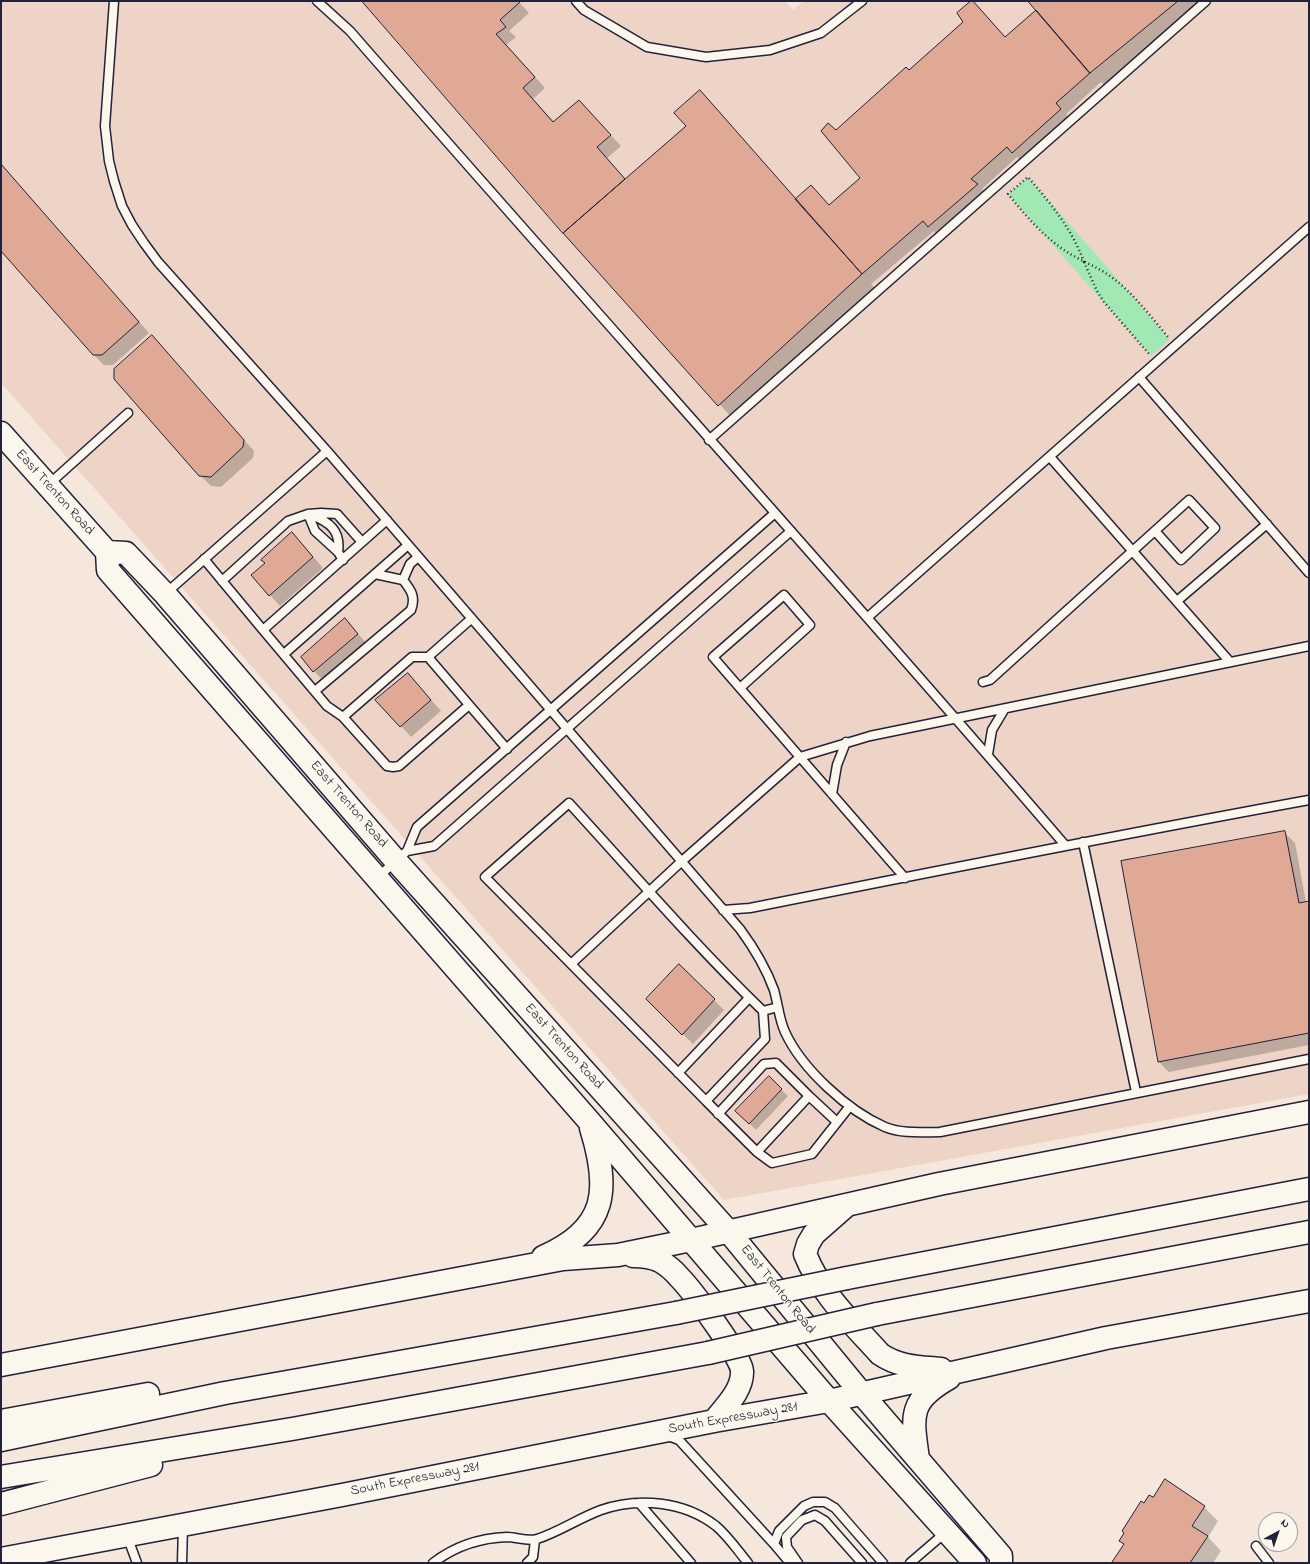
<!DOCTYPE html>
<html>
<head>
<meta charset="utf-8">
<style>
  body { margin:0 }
  #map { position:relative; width:1310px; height:1564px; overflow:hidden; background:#f5e7db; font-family:"Indie Flower",sans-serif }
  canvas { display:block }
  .frame { position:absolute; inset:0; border:2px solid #22223b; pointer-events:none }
  .north { position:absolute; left:1258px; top:1512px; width:40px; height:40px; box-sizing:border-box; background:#fbf7ec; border:1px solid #a4a2a5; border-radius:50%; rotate:40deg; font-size:11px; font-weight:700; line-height:16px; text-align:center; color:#22223b }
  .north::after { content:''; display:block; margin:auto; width:14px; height:18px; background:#22223b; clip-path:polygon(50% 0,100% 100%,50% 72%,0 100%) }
</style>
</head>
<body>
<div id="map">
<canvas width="1310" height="1564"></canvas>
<div class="frame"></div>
<div class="north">N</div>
</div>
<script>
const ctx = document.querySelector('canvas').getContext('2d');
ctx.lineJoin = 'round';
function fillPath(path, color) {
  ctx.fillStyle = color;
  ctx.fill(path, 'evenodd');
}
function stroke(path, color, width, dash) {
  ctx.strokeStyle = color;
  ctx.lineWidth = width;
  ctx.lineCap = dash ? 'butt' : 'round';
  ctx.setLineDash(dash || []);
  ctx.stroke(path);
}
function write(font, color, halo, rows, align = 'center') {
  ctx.font = font + ' "Indie Flower",sans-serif';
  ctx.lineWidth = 3;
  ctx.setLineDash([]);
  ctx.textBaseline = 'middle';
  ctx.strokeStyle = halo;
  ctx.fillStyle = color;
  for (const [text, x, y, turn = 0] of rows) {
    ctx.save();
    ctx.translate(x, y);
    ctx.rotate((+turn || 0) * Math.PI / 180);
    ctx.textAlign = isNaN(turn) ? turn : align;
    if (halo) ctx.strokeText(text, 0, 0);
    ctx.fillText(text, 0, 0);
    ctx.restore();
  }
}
const built = new Path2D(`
  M1 1H785L793 10 804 1H1309V1094L724 1200 1 383Z`);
const green = new Path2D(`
  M1028 177 1170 339 1151 356 1008 194Z`);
const shadow = new Path2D(`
  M363 1H518L529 13 509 31 516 37 506 45 545 88 533 99 554 122 589 112 621 146 607 158 626 180 688 127 700 91 796 199 830 206 862 178 836 131 982 12 1006 38 1037 10 1029 1H1208L1105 86 1101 82 1066 114 1070 120 1023 163 1017 157 982 189 988 195 939 237 934 231 871 284 875 288 733 419 564 232Z
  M1 164 149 333 113 365H104L93 354 1 250Z
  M152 336 254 451 253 458 221 487 211 486 200 475Z
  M302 544 323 568 280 606 252 575Z
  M345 619 368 645 324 681 314 671Z
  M408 674 441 711 411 737 401 726Z
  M1284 832 1295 843 1306 902H1309V1045L1169 1072 1158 1061Z
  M679 965 724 1010 693 1044 647 999Z
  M769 1078 788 1096 756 1130 737 1111Z
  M1165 1481 1204 1507 1218 1521 1208 1537 1221 1551 1213 1563H1115L1124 1545 1120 1541 1144 1504 1153 1499Z`);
const building = new Path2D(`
  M362 1H519L520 2 500 20 506 27 496 34 535 77 523 88 553 122 579 100 611 135 597 147 625 179 563 233Z
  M971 1H973L1005 37 1036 10 1090 73 1056 103 1061 109 1012 153 1007 147 971 179 978 184 928 227 923 221 862 274 795 199 811 185 829 205 860 178 821 131 828 123 836 130 906 67 909 70 963 22 957 13Z
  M1028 1H1178L1090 73Z
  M700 90 862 274 718 406 563 233 686 126 674 113Z
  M1 164 139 322 102 355H93L1 251Z
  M152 335 244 440 243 447 211 477 199 476 114 379V369Z
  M292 532 313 557 269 596 251 575 265 563 261 560Z
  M345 618 358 634 313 672 301 657Z
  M408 673 431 700 400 727 375 700Z
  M1285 831 1299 903 1309 901V1033L1158 1062 1121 861Z
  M679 964 715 999 682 1035 646 999Z
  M769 1076 782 1089 749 1124 735 1111Z
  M1165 1479 1205 1506 1192 1526 1208 1536 1190 1563H1114L1112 1562 1124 1544 1119 1541 1124 1533 1122 1531 1141 1501 1144 1503 1149 1495 1153 1497Z`);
const path = new Path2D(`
  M1084 262C1072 229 1051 204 1028 177L1008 194C1025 215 1042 235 1064 250 1080 261 1099 267 1114 279 1135 295 1151 317 1168 337
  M1084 262 1097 291 1104 302 1149 354`);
const service = new Path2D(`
  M114 1 105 126 109 161 114 181 122 206 132 225 144 243 158 262 327 451 740 929C754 948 766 968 774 990 778 1004 779 1019 785 1032 802 1069 848 1111 885 1127 902 1134 922 1132 940 1132L1309 1059
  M317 1 350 31C587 303 830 571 1065 845
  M576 1 584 10 647 47 706 57 770 50 821 33 862 1
  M1139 377 1309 573
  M709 440 1206 1
  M1050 457 1230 662
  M48 485 128 413
  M308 514 315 531 338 552 343 560
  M311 515C330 522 341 531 338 552
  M387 520 263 630 327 706 343 717 387 766 393 767 399 766 469 705
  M204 559 263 630
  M403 580 410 564 418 557
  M222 581 288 521 308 514 321 513 337 514 362 542
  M165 594 327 451
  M1177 601 1267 524
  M868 617 1309 227
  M471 619 428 657 507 749
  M284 654 408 545
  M983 682 990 680 1189 500 1215 528 1181 560 1155 531
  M740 688 810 625 784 595 713 657C777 731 841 804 905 878
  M315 691 411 610C416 597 411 590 403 580L375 574
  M343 717 412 657H428
  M988 754 992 730 1004 710
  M832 794 837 765 846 742
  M1083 842 1136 1092
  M407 851 434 846 791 531
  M378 877 407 851 417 827 775 513
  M723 910 750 908C936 871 1122 834 1309 800
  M571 964 706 1101 765 1039 763 1011
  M778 1007 763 1011C695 945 633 873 569 803L485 877 571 964 682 861 800 757 870 736 1309 646
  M678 1073 749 998
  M706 1101 757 1152 772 1163 812 1154 850 1106
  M718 1114 764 1064 776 1063 809 1096
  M757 1152 809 1096 837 1122
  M668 1436 679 1440 690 1452 774 1544
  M639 1503 691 1563
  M127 1536 137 1563
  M1256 1546 1269 1563
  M182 1563 183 1526
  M433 1563C455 1546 480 1538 507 1537 516 1537 528 1542 537 1539 559 1532 579 1518 601 1510 638 1497 684 1501 716 1526 728 1536 738 1551 748 1563
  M527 1563 533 1557 535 1540
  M790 1563 774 1544 779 1531 804 1506 813 1502H825L835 1508 883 1563
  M798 1563 787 1547 786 1537 802 1520 815 1515 825 1521 862 1563
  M910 1563 946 1532`);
const secondary = new Path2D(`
  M1 433 107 552 108 570 589 1121 829 1401 975 1563
  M107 552 126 553 165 594 396 861 729 1232 862 1394 1001 1556V1563
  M847 1205 814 1234 808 1244 805 1254C821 1294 852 1323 880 1354 899 1367 919 1367 941 1369
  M633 1256C642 1256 652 1257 660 1261 667 1265 674 1271 679 1277 691 1289 742 1357 742 1371 743 1390 725 1407 714 1421
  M543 1257C608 1229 610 1189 591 1128
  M1 1365 563 1259 618 1255 691 1240 939 1184 1309 1112
  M918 1459C912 1416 908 1401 949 1378
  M1 1559 342 1495 714 1421 829 1401 1106 1338 1309 1301`);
const motorway = new Path2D(`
  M847 1278 1309 1189
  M877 1314 1309 1232
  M1 1421 148 1394
  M1 1440 225 1393 676 1313
  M1 1477 292 1429 708 1353
  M1 1504 151 1465`);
const motorwayBridge = new Path2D(`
  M676 1313 847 1278
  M708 1353 877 1314`);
const streetNames = [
  ["East Trenton Road",54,493,48],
  ["East Trenton Road",348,805,49],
  ["East Trenton Road",563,1047,48],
  ["East Trenton Road",777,1290,51],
  ["South Expressway 281",733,1419,-10],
  ["South Expressway 281",415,1480,-11]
];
fillPath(built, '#eed4c6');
fillPath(green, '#a2e8b4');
fillPath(shadow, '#0003');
fillPath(building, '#dfa995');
stroke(building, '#22223b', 1);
stroke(service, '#22223b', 11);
stroke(secondary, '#22223b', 25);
stroke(motorway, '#22223b', 25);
stroke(path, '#22223b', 2.5, [1, 3]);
stroke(service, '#fbf7ec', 8);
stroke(secondary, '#fbf7ec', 22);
stroke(motorway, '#fbf7ec', 22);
stroke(motorwayBridge, '#22223b', 25, []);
stroke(motorwayBridge, '#fbf7ec', 22);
write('14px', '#22223b', '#fbf7ec', streetNames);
</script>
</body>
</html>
